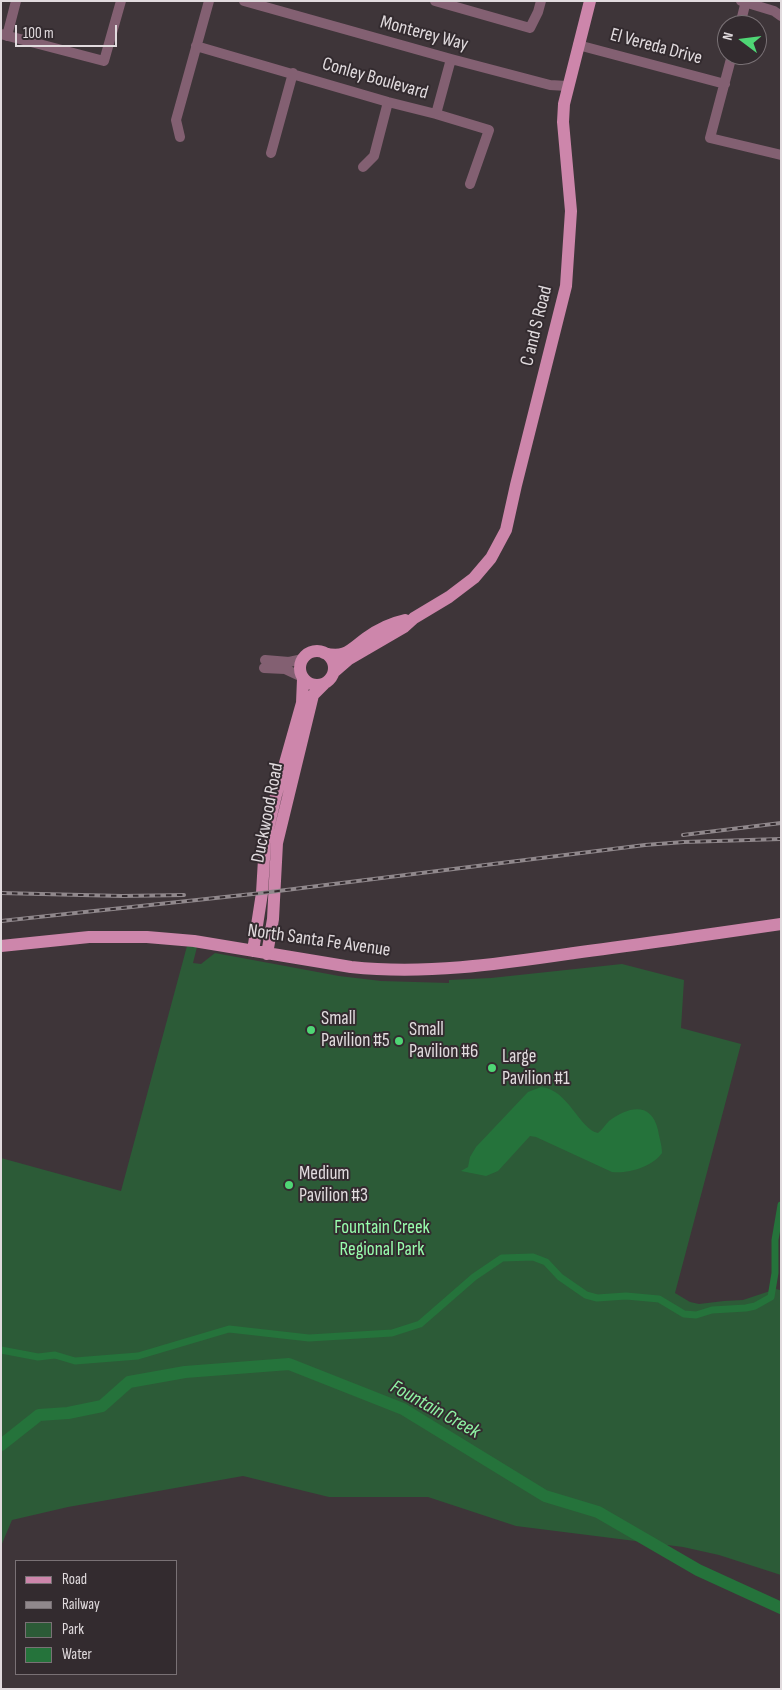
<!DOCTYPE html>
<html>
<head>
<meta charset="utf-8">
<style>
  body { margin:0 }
  #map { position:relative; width:782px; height:1690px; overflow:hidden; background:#3e3539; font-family:"Sofia Sans Condensed",sans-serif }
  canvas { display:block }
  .frame { position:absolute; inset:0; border:2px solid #e1dbde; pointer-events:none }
  .legend { position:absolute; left:15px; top:1560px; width:162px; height:115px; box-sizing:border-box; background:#332b2f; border:1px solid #797175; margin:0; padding:6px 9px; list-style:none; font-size:15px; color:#e1dbde }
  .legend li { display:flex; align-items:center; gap:10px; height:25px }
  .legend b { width:25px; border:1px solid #797175 }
  .north { position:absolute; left:717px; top:15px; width:50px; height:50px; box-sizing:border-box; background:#332b2f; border:1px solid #797175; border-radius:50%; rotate:285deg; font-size:14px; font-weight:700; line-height:20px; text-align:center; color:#e1dbde }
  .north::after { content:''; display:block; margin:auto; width:18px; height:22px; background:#4fd675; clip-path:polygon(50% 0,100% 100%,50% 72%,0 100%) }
  .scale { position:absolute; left:15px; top:25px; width:102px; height:22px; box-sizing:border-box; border:2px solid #e1dbde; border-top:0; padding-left:6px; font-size:15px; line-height:18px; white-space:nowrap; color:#e1dbde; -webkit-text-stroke:4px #332b2f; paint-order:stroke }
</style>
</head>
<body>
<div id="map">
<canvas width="782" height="1690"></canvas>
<div class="frame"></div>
<ul class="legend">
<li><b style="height:6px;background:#cd86ab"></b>Road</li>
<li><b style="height:6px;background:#90888c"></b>Railway</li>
<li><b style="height:14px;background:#2c5b37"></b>Park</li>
<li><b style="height:14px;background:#25733b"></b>Water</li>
</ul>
<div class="north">N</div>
<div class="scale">100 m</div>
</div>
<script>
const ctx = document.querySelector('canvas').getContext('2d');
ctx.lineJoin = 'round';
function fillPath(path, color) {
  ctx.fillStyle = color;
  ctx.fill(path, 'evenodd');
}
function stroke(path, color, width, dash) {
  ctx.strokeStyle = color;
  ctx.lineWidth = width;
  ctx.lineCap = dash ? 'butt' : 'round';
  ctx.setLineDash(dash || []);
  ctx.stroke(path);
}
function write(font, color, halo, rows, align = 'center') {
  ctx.font = font + ' "Sofia Sans Condensed",sans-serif';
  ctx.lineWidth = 4;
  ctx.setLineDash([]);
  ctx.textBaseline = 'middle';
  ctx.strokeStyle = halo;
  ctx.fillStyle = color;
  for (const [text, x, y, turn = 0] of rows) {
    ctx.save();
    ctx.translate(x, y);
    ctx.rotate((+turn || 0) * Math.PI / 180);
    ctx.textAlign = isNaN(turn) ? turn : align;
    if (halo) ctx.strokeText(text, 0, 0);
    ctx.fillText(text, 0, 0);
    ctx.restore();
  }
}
const green = new Path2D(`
  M187 946 197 947 193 963 201 964 215 953 339 976 381 981 449 983V980L491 978 622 964 684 980 681 1028 741 1044 675 1293 690 1302 699 1304 724 1301 743 1300 776 1289 780 1290 781 1287V1575L719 1555 683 1547 516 1526 428 1497H329L243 1476 68 1507 12 1520 1 1546V1158L121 1191Z`);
const water = new Path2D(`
  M541 1087C568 1089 580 1130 598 1133 603 1129 605 1125 609 1121 628 1107 651 1101 658 1130 659 1137 662 1145 662 1153 652 1167 628 1174 612 1172L536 1137 530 1136 498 1171 486 1176 461 1171 468 1167 470 1157 476 1147 528 1092Z`);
const canal = new Path2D(`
  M1 1350 38 1357 55 1355 75 1361 138 1356 229 1329 309 1338 392 1333 420 1324 474 1277 502 1258 533 1257 546 1262 560 1277 586 1295 597 1298 626 1296 659 1299 684 1314 696 1315 712 1310 746 1308 755 1306 771 1297 775 1273V1240L781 1205`);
const river = new Path2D(`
  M1 1445 39 1415 68 1413 102 1406 129 1382 185 1372 289 1364 403 1409 545 1496 598 1512 698 1570 781 1608`);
const minor = new Path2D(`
  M244 1 451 59 550 85 567 86
  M435 1 530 28 538 12 541 1
  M741 1 774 11 781 16
  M740 25 746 1
  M1 34 104 61 121 1
  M7 36 16 1
  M578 45 725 84
  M196 46 388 102 436 114 489 130 470 184
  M732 55 710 138 781 155
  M436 114 451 59
  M180 137 176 120 209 1
  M271 153 293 73
  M363 167 374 156 388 102
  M265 660 289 662 303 659
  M264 668 285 669 302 677`);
const major = new Path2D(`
  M300 668a17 17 0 1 1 34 0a17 17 0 1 1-34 0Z
  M324 653C345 659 351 649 366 638 377 630 391 623 405 620
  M334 672 349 659 404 627 414 618 449 597 474 578 491 558 506 530 516 485 566 286 571 211 563 122 564 104 590 1
  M1 946 89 937H147L194 941 351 967C426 975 499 964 574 953 643 944 712 934 781 924
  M253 951 262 893 265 842 276 795 302 703 303 679
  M267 954 273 919 277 843 313 695 324 684`);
const rail = new Path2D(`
  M683 835 781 823
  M1 893 122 896 184 895
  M1 921 262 893 645 845 684 842 781 839`);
const markers = [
  [311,1030,5,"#4fd675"],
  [399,1041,5,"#4fd675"],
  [492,1068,5,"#4fd675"],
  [289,1185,5,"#4fd675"]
];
const streetNames = [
  ["Monterey Way",424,34,15],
  ["El Vereda Drive",656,47,15],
  ["Conley Boulevard",375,79,16],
  ["C and S Road",537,326,-76],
  ["Duckwood Road",268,813,-79],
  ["North Santa Fe Avenue",319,941,8]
];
const poiNames = [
  ["Small",321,1019],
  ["Pavilion #5",321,1041],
  ["Small",409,1030],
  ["Pavilion #6",409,1052],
  ["Large",502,1057],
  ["Pavilion #1",502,1079],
  ["Medium",299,1174],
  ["Pavilion #3",299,1196]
];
const parkNames = [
  ["Fountain Creek",382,1228],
  ["Regional Park",382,1250]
];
const waterNames = [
  ["Fountain Creek",435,1410,29]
];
fillPath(green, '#2c5b37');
fillPath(water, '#25733b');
stroke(canal, '#25733b', 7);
stroke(river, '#25733b', 12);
stroke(minor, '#836072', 10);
stroke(major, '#cd86ab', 12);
stroke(rail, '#90888c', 4);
stroke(rail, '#332b2f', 2, [5.5]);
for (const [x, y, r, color] of markers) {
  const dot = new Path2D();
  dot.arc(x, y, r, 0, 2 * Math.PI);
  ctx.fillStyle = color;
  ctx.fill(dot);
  stroke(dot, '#332b2f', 2);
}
write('19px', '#e1dbde', '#332b2f', streetNames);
write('19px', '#e1dbde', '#332b2f', poiNames, 'left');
write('19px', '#98fdad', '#332b2f', parkNames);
write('italic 20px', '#8ff4a4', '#332b2f', waterNames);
</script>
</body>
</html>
